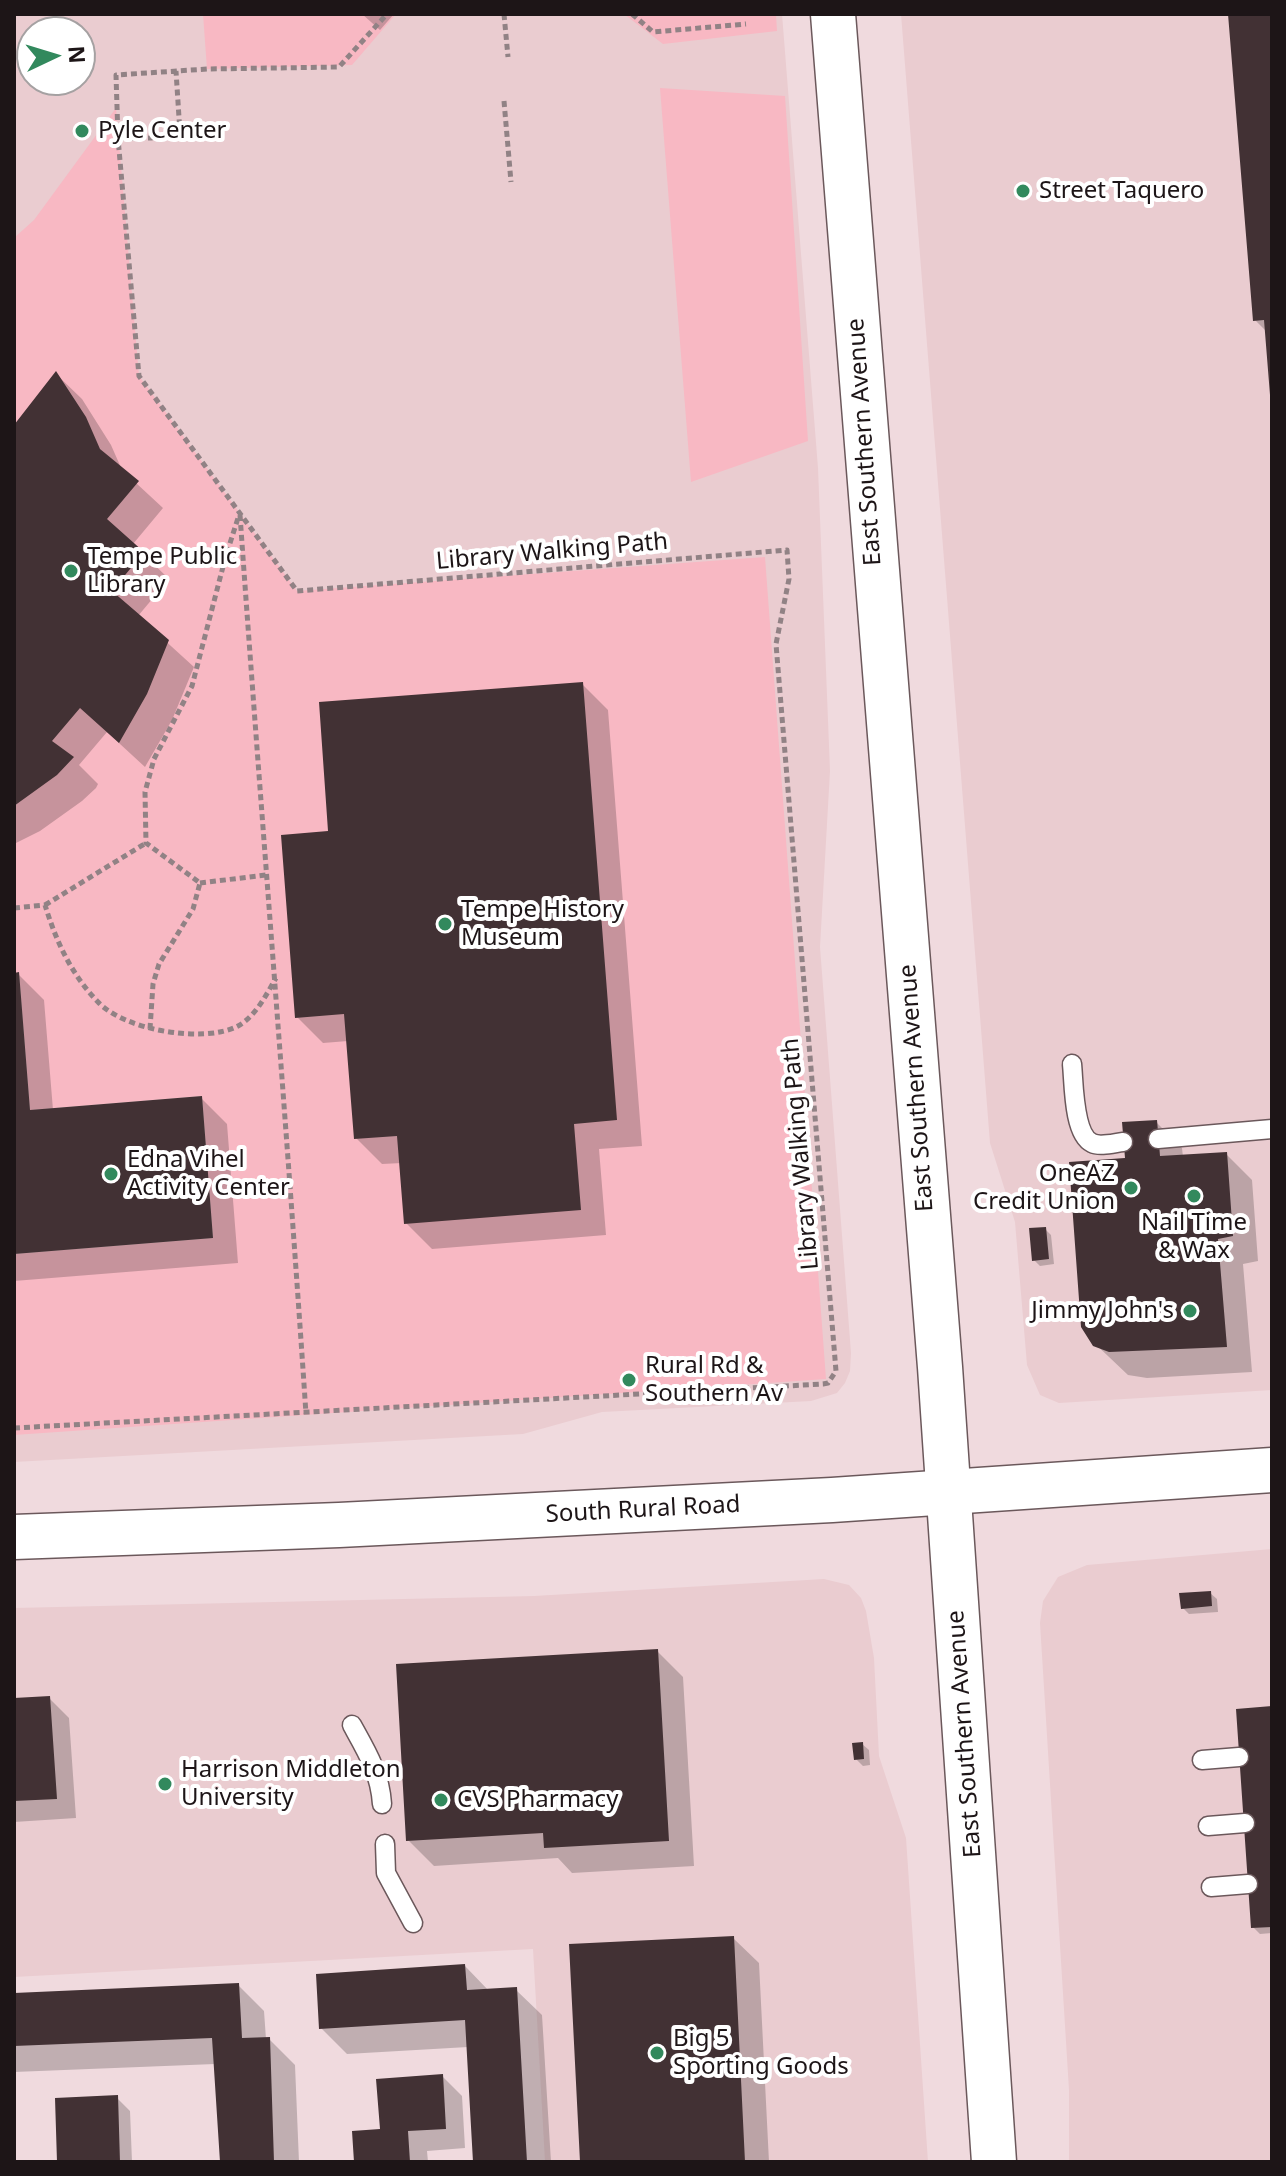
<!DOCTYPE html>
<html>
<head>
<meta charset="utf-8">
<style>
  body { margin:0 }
  #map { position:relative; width:1286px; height:2176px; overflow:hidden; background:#f0dade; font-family:"Noto Sans",sans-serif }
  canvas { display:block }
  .frame { position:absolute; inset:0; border:16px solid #1d1517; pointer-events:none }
  .north { position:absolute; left:16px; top:16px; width:80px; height:80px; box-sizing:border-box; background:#fff; border:2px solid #a5a1a2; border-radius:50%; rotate:86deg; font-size:22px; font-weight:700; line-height:32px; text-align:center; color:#1d1517 }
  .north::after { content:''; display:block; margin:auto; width:28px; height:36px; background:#32895d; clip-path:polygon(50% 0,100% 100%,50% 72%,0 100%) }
</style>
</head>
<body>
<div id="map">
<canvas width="1286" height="2176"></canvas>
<div class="frame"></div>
<div class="north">N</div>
</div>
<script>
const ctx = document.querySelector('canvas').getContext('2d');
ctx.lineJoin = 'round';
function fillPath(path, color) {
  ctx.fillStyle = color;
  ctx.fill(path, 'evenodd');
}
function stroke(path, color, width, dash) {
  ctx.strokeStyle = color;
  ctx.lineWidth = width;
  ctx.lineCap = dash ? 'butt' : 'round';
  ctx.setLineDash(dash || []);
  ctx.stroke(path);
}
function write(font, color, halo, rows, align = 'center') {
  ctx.font = font + ' "Noto Sans",sans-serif';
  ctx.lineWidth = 8;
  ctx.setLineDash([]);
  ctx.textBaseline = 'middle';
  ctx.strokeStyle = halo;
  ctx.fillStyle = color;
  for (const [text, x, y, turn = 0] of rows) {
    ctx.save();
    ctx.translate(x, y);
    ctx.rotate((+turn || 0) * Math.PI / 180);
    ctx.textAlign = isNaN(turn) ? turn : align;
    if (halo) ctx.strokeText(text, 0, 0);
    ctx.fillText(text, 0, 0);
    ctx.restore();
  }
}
const built = new Path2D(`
  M14 14H782L818 468 830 771 820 947 851 1353 850 1371 845 1383 837 1393 811 1401 602 1412 523 1434 14 1462ZM32 32H80V80H32Z
  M901 14H1272V1390L1059 1403 1040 1395 1027 1365 1015 1222 990 1143Z
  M1272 1549V2162H1069V2090L1040 1623 1043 1601 1058 1577 1087 1565Z
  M824 1579 849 1585 861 1598 866 1611 874 1658 879 1756 906 1838 928 2162H545L533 1949 14 1977V1608L534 1596Z`);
const green = new Path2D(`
  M203 14H396L352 65 207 69Z
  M624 14H776L777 31 663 44Z
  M660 88 785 96 808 441 691 482Z
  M116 108 139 376 297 591 765 557 826 1379 14 1435V1254L213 1238 202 1096 30 1110 19 973H14V238L34 220Z`);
const shadow = new Path2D(`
  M362 14H394L380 30Z
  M1230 14H1272V397L1267 332 1255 320Z
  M56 374 82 399 111 445 122 470 163 508 133 544 169 579 138 616 194 667 172 720 145 767 107 732 79 765 98 784 96 788 82 801 40 831 14 844V428Z
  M582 684 608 710 642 1146 599 1149 606 1235 432 1249 406 1223 402 1163 382 1164 356 1138 348 1041 323 1043 297 1017 331 833Z
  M14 975H19L44 1000 53 1110 201 1098 227 1124 238 1263 14 1281Z
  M1156 1122 1182 1148 1183 1157 1226 1154 1252 1180 1258 1261 1243 1264 1252 1372 1147 1378 1128 1375 1089 1338 1127 1160Z
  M1045 1229 1051 1235 1054 1264 1040 1266 1034 1260Z
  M1210 1593 1217 1599 1218 1612 1189 1614 1183 1608Z
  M657 1651 683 1677 694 1866 572 1873 558 1858 434 1866 408 1840Z
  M14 1696 18 1700 49 1698 69 1718 76 1818 14 1822Z
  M1272 1708V1933L1260 1934 1253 1927Z
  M862 1744 869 1750 870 1765 863 1766 856 1759Z
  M733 1938 759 1963 769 2162H582Z
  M465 1966 489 1991 516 1990 542 2015 551 2162H475L468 2047 347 2054 321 2028Z
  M238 1985 264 2011 266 2039H269L295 2065 299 2162H221L215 2064 14 2072V1995Z
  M442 2076 462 2096 465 2148 427 2151 428 2162H356Z
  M117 2098 130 2111 132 2162H59Z`);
const building = new Path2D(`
  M1228 14H1272V395H1270L1264 320 1253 321Z
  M56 371 86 417 100 449 139 481 107 519 144 552 112 591 169 640 147 694 119 743 80 708 52 741 74 757 57 775 14 806V425Z
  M583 682 617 1120 574 1124 581 1210 404 1224 397 1136 354 1139 344 1014 295 1018 281 835 328 831 319 702Z
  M19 972 30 1110 202 1096 213 1238 14 1254V973Z
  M1157 1120 1160 1156 1227 1152 1233 1236 1218 1239 1227 1347 1109 1352 1093 1346 1081 1327 1069 1162 1125 1158 1122 1122Z
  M1046 1227 1049 1259 1032 1261 1029 1228Z
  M1211 1591 1212 1606 1181 1609 1179 1593Z
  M658 1649 669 1841 544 1848 543 1833 406 1841 396 1664Z
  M50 1696 57 1799 14 1801V1698Z
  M1272 1706V1927L1251 1928 1236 1709Z
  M863 1742 864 1759 854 1760 852 1743Z
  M734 1936 745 2162H580L569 1944Z
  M465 1964 467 1990 517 1987 527 2162H473L465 2020 319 2029 316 1974Z
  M239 1983 242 2038 270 2037 274 2162H220L212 2038 14 2046V1993Z
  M443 2074 446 2129 408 2131 410 2162H354L352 2131 380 2129 376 2079Z
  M118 2095 120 2162H57L55 2098Z`);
const path = new Path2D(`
  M504 14 508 57
  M632 14 653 32 746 24
  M504 101 511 182
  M118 138H151L180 133 176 71
  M240 515C261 814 286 1114 306 1414
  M200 883 266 875
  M45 905 146 843
  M14 908 45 905C56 941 71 974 98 1002 124 1030 204 1044 238 1026 256 1016 266 995 276 978
  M150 1029 153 984 159 964 193 909 200 883 146 843 145 792 154 759 192 686 225 559 238 518
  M14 1428 823 1384 828 1383 836 1371 776 644 789 579 787 550 297 591 139 376 118 138 116 75 207 69 339 67 387 14`);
const lane = new Path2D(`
  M1072 1064C1074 1082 1073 1134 1092 1143 1100 1147 1114 1143 1123 1142
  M1158 1139 1272 1129
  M352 1725C367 1752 380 1773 382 1804
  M1202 1760 1239 1757
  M1208 1826 1245 1823
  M385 1844 386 1873 413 1923
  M1211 1887 1248 1884`);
const secondary = new Path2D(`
  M833 14 940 1367 994 2162`);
const primary = new Path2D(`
  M14 1537 339 1525 832 1500 1272 1470`);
const markers = [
  [82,131,8,"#32895d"],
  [1023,191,8,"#32895d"],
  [71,571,8,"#32895d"],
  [445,924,8,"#32895d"],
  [111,1174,8,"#32895d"],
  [1131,1188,8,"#32895d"],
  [1194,1196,8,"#32895d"],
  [1190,1311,8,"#32895d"],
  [629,1380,8,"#32895d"],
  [165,1784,8,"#32895d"],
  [441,1800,8,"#32895d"],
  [657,2053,8,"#32895d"]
];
const poiNames = [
  ["Pyle Center",98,131],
  ["Street Taquero",1039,191],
  ["Tempe Public",87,557],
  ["Library",87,585],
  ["Tempe History",461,910],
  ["Museum",461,938],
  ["Edna Vihel",127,1160],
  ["Activity Center",127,1188],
  ["OneAZ",1115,1174,"right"],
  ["Credit Union",1115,1202,"right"],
  ["Nail Time",1194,1223,"center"],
  ["& Wax",1194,1251,"center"],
  ["Jimmy John's",1174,1311,"right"],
  ["Rural Rd &",645,1366],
  ["Southern Av",645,1394],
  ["Harrison Middleton",181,1770],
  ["University",181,1798],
  ["CVS Pharmacy",457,1800],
  ["Big 5",673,2039],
  ["Sporting Goods",673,2067]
];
const streetNames = [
  ["East Southern Avenue",865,442,-94],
  ["Library Walking Path",552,552,-5],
  ["East Southern Avenue",917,1088,-94],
  ["Library Walking Path",801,1154,-95],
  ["South Rural Road",643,1510,-3],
  ["East Southern Avenue",965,1734,-94]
];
fillPath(built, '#eaccd0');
fillPath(green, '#f8b8c3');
fillPath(shadow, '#0003');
fillPath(building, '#423134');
stroke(lane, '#6b585b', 21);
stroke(secondary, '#6b585b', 47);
stroke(primary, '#6b585b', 47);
stroke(path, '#918285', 5, [6, 4]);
stroke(lane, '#fff', 18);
stroke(secondary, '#fff', 44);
stroke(primary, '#fff', 44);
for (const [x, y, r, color] of markers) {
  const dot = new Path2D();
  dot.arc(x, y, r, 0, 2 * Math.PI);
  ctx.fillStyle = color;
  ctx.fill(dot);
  stroke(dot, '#fff', 3);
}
write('24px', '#1d1517', '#fff', poiNames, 'left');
write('24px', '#1d1517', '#fff', streetNames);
</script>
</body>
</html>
